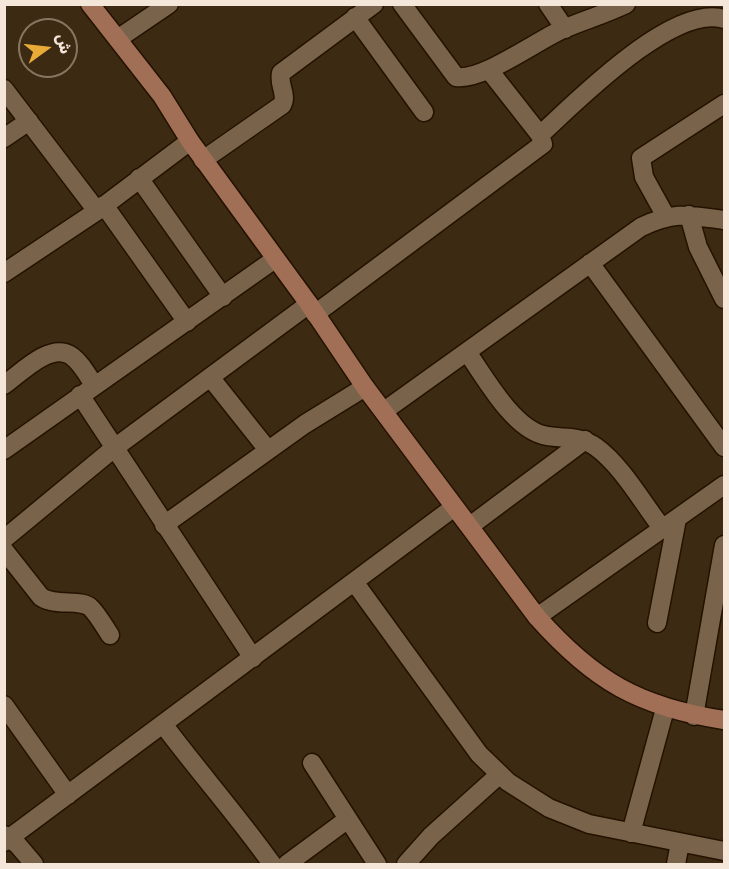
<!DOCTYPE html>
<html>
<head>
<meta charset="utf-8">
<style>
  body { margin:0 }
  #map { position:relative; width:729px; height:869px; overflow:hidden; background:#3d2a13; font-family:Rubik,Cairo,sans-serif }
  canvas { display:block }
  .frame { position:absolute; inset:0; border:6px solid #f4e7d9; pointer-events:none }
  .north { position:absolute; left:18px; top:18px; width:60px; height:60px; box-sizing:border-box; background:#3d2a13; border:2px solid #867662; border-radius:50%; rotate:75deg; font-size:16px; font-weight:700; line-height:24px; text-align:center; color:#f4e7d9 }
  .north::after { content:''; display:block; margin:auto; width:21px; height:27px; background:#e9ab37; clip-path:polygon(50% 0,100% 100%,50% 72%,0 100%) }
</style>
</head>
<body>
<div id="map">
<canvas width="729" height="869"></canvas>
<div class="frame"></div>
<div class="north">ش</div>
</div>
<script>
const ctx = document.querySelector('canvas').getContext('2d');
ctx.lineJoin = 'round';
function stroke(path, color, width, dash) {
  ctx.strokeStyle = color;
  ctx.lineWidth = width;
  ctx.lineCap = dash ? 'butt' : 'round';
  ctx.setLineDash(dash || []);
  ctx.stroke(path);
}
const street = new Path2D(`
  M402 4 456 77C482 81 535 42 561 30 582 21 605 14 626 4
  M548 4 565 29
  M355 17 424 112
  M119 38 169 4
  M489 70 540 135C576 102 673 3 724 19
  M4 89 97 211 190 141
  M4 138 29 121
  M203 160 282 105C288 95 278 85 281 73L374 4
  M139 178 223 297
  M104 205 187 322
  M665 215 644 177 641 158 724 104
  M689 215 698 247 724 299
  M590 263 724 447
  M4 273 97 211
  M315 314 543 144 540 135
  M467 352C485 377 512 427 543 435 562 440 578 434 596 447 622 466 642 502 662 528
  M210 377 268 450
  M4 385C21 373 49 343 70 355 80 361 88 376 94 385
  M80 395 253 658
  M384 411 641 227C675 211 688 215 724 220
  M4 450 275 259
  M164 525 305 424 365 387
  M470 526 585 440
  M4 539 113 449 309 304
  M4 550 41 597C56 607 81 598 91 608 98 615 104 626 110 635
  M355 583 479 754 508 782 549 808 589 824 724 851
  M537 617 724 485
  M657 623 677 519
  M4 705 68 795
  M694 716 724 545
  M163 724C198 771 238 816 272 864
  M312 763 377 864
  M631 833 665 709
  M4 835 17 844 34 864
  M4 842 453 508
  M287 864 348 819
  M406 864 431 836 500 774
  M676 864 680 843`);
const secondary = new Path2D(`
  M90 4 162 96 190 141 309 304 365 387 537 617C594 681 639 707 724 720`);
stroke(street, '#241200', 21);
stroke(secondary, '#241200', 21);
stroke(street, '#79644b', 18);
stroke(secondary, '#a16f55', 18);
</script>
</body>
</html>
